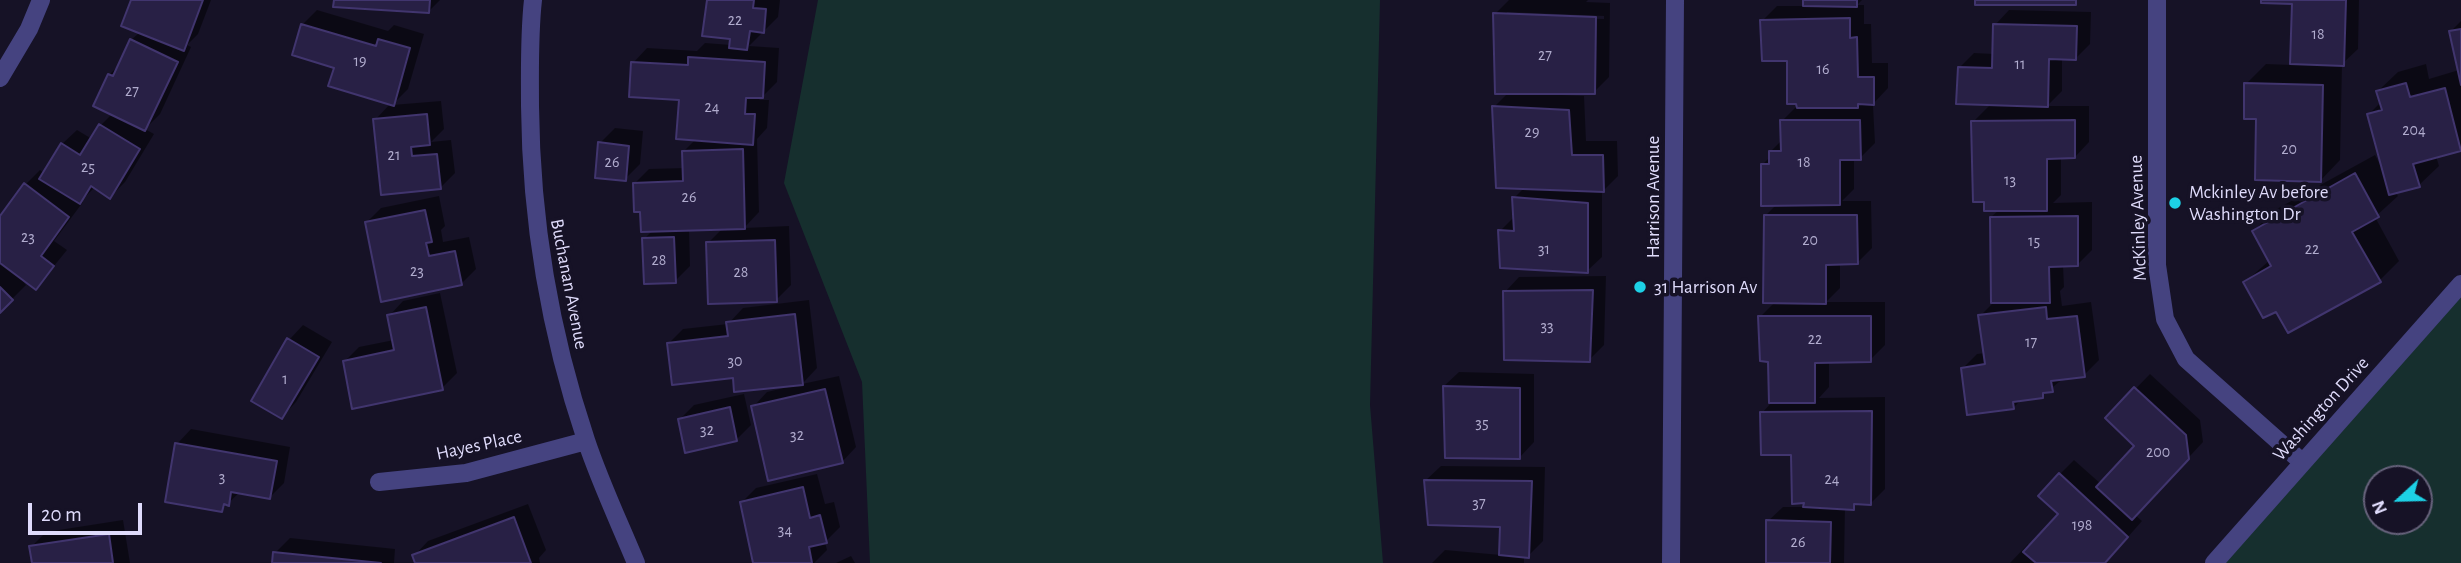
<!DOCTYPE html>
<html>
<head>
<meta charset="utf-8">
<style>
  body { margin:0 }
  #map { position:relative; width:2461px; height:563px; overflow:hidden; background:#161226; font-family:"Alegreya Sans",sans-serif }
  canvas { display:block }
  .north { position:absolute; left:2363px; top:465px; width:70px; height:70px; box-sizing:border-box; background:#161226; border:2px solid #66627b; border-radius:50%; rotate:248deg; font-size:19px; font-weight:700; line-height:28px; text-align:center; color:#dfdbfb }
  .north::after { content:''; display:block; margin:auto; width:24px; height:32px; background:#1dd1e6; clip-path:polygon(50% 0,100% 100%,50% 72%,0 100%) }
  .scale { position:absolute; left:28px; top:503px; width:114px; height:32px; box-sizing:border-box; border:4px solid #dfdbfb; border-top:0; padding-left:9px; font-size:21px; line-height:24px; white-space:nowrap; color:#dfdbfb; -webkit-text-stroke:5px #161226; paint-order:stroke }
</style>
</head>
<body>
<div id="map">
<canvas width="2461" height="563"></canvas>
<div class="north">N</div>
<div class="scale">20 m</div>
</div>
<script>
const ctx = document.querySelector('canvas').getContext('2d');
ctx.lineJoin = 'round';
function fillPath(path, color) {
  ctx.fillStyle = color;
  ctx.fill(path, 'evenodd');
}
function stroke(path, color, width, dash) {
  ctx.strokeStyle = color;
  ctx.lineWidth = width;
  ctx.lineCap = dash ? 'butt' : 'round';
  ctx.setLineDash(dash || []);
  ctx.stroke(path);
}
function write(font, color, halo, rows, align = 'center') {
  ctx.font = font + ' "Alegreya Sans",sans-serif';
  ctx.lineWidth = 7;
  ctx.setLineDash([]);
  ctx.textBaseline = 'middle';
  ctx.strokeStyle = halo;
  ctx.fillStyle = color;
  for (const [text, x, y, turn = 0] of rows) {
    ctx.save();
    ctx.translate(x, y);
    ctx.rotate((+turn || 0) * Math.PI / 180);
    ctx.textAlign = isNaN(turn) ? turn : align;
    if (halo) ctx.strokeText(text, 0, 0);
    ctx.fillText(text, 0, 0);
    ctx.restore();
  }
}
const green = new Path2D(`
  M818 0H1380L1370 405 1383 563H870L862 382 784 183Z
  M2461 284V563H2214ZM2377 479H2419V521H2377Z`);
const shadow = new Path2D(`
  M133 0H211L198 34 187 45 191 47 160 114 145 129 154 134 125 182 110 197 95 187 81 201 83 202 54 241 67 250 36 288 22 278 21 279 26 285 0 311V219L25 185 40 170 44 173 62 144 77 130 92 139 101 125 113 113 109 75 121 63 131 40 140 32Z
  M335 0H440L429 11Z
  M708 0H780L778 17 749 46 779 48 777 82 759 100H769L767 128 757 139 759 212 744 228 789 226 791 285 776 300 708 243 723 228 689 229 690 266 675 281 644 239 653 230 642 210 635 183 649 169 685 168 684 151 696 139 680 98 633 63 647 48 697 51 705 43 731 45 732 38Z
  M1509 0H1588L1586 2 1610 3 1609 77 1594 92H1562V95L1584 96 1586 141H1617L1618 176 1602 192V257L1587 271 1500 231 1515 216 1514 198 1525 187 1494 107 1509 92 1495 14ZM1507 12 1604 16V19L1507 16Z
  M1805 0H1862L1857 5H1864V24H1871L1872 63H1888V88L1871 106H1873L1875 143 1860 158H1854V189L1842 201H1871L1872 248 1857 263H1840V288L1826 302H1885V345L1870 360 1829 361V387L1819 398 1885 397V489L1871 503 1858 502 1853 508 1845 507 1844 563H1854H1767L1768 521 1783 507H1805L1793 453 1762 413 1771 403 1770 360 1760 317 1775 302 1765 216 1777 204 1763 164 1770 157V152L1782 140V121L1800 103 1789 59 1762 21 1777 6H1805Z
  M2262 0H2359L2358 49 2342 64 2340 160 2321 180 2258 117 2246 84 2266 64 2292 65 2293 2Z
  M317 10 388 31 394 25 424 34 408 89 392 105 441 101 444 129 431 142 451 140 455 173 440 188 375 120 391 103 336 67 302 25Z
  M2009 10 2091 12 2090 44 2075 59 2062 58V91L2047 106H2089V142L2075 157H2061V195L2053 203 2092 202V250L2077 265H2063L2064 287 2060 291 2062 306 2091 302 2099 360 2084 375 2065 377 2042 396 2022 399 2013 408 1962 369 1977 354 1985 353 1980 316 1992 304 1991 217 2000 209 1973 122 1991 104 1959 68 1974 53 1994 54 1995 25Z
  M2461 21V149L2436 156 2439 166 2419 185 2395 192 2398 196 2375 217 2399 261 2380 280 2277 309 2245 282 2270 260 2254 231 2273 211 2375 155 2383 170 2369 114 2381 102 2378 91 2398 72 2426 64 2429 79 2459 70 2450 32Z
  M615 128 643 131 640 164 625 179 600 143Z
  M439 196 445 226 441 230 443 242 469 237 476 269 461 284 366 223 381 208Z
  M1606 276 1604 345 1589 360 1505 292 1519 277Z
  M440 293 457 373 442 388 345 361 359 347 394 340 389 316 403 301Z
  M809 300 817 368 802 384 839 376 856 447 842 462 753 407 767 392 788 387V385L734 376 668 344 683 329 728 324 743 308Z
  M303 325 332 342 296 402 282 417 289 340Z
  M1459 372 1534 374V442L1520 457 1444 386Z
  M2150 374 2200 420 2203 442 2135 515 2142 521 2105 563H2010L2028 544 2031 547 2060 514V474L2074 460 2101 484 2137 446 2107 418Z
  M744 394 751 425 736 440 679 420 694 405Z
  M191 429 290 447 284 483 270 497 240 492 221 510 177 444Z
  M1441 466 1545 467 1543 541 1528 556 1524 555V563H1432L1445 550 1501 555 1502 525 1426 480Z
  M817 474 825 504 834 502 840 527 825 542 827 550 814 563H755L741 503 756 488Z
  M528 504 546 550 539 558 540 563H417L414 556 428 541Z
  M123 520 130 563H34L31 547 46 532Z
  M290 538 395 549 394 563H274L275 553Z
  M851 556 855 563H836Z`);
const building = new Path2D(`
  M131 0H203L184 51 121 26Z
  M334 0H430L429 13 333 7Z
  M707 0H754L753 8 766 9 764 33 750 31 747 50 729 48 730 39 702 36Z
  M1803 0H1857V7L1803 6Z
  M1975 0H2076V5H1975Z
  M2261 0H2346L2344 66 2290 64 2292 4 2261 3Z
  M1493 13 1596 17 1595 94H1495Z
  M1850 18V38L1857 37 1858 77H1874V105L1858 104V108H1797L1796 104H1787V61H1762L1760 20Z
  M301 24 376 46 378 39 410 48 394 106 328 86 334 68 292 55Z
  M1993 24 2077 26 2076 60 2049 59 2048 107 1956 104 1958 67 1992 68Z
  M2461 29V85L2449 31Z
  M130 39 178 62 145 131 93 106 108 74 113 76Z
  M688 57 765 62 763 98H746L745 114H755L753 145 676 139 679 100 629 97 631 62 688 65Z
  M2244 83 2323 85 2321 182 2255 180 2256 119H2244Z
  M2406 83 2410 97 2445 88 2461 151 2413 164 2420 187 2389 195 2367 114 2382 110 2376 91Z
  M1492 106 1569 110 1572 155H1603L1604 192 1496 188Z
  M427 114 430 145 411 147 412 156 437 154 441 189 381 195 373 119Z
  M1780 120H1860L1861 160H1840V205L1761 206V164H1769V151H1781Z
  M2075 120V158L2047 159V211H1984V202H1973L1971 121Z
  M99 124 140 149 110 199 91 186 80 204 39 179 61 143 80 155Z
  M598 142 629 146 626 181 595 178Z
  M743 149 745 229 641 232 640 212H634L633 183 683 181 682 151Z
  M2355 173 2379 217 2352 232 2381 282 2288 333 2276 312 2263 318 2243 282 2271 266 2252 231Z
  M24 183 69 217 41 256 54 266 36 290 0 263V216Z
  M1512 197 1588 203V273L1500 268 1498 230 1514 231Z
  M425 210 432 242 426 243 429 256 455 251 462 285 381 302 365 222Z
  M1764 215H1857L1858 264 1826 265V304L1763 303Z
  M2078 216V266L2049 267 2050 303H1991L1990 217Z
  M674 237 676 283 644 284 642 238Z
  M775 240 777 302 708 304 706 242Z
  M0 287 13 300 0 313Z
  M1593 290 1590 362 1504 360 1503 291Z
  M426 307 443 390 352 409 343 361 394 350 387 315Z
  M2046 307 2047 319 2077 316 2085 377 2051 381 2053 392 2043 393V398L2013 402 2014 409 1967 415 1961 368 1985 364 1978 315Z
  M795 314 803 385 734 392 733 378 672 385 667 343 728 336 726 322Z
  M1758 316H1871V362L1815 363V403H1769L1768 362 1760 361Z
  M287 338 319 357 282 419 251 401Z
  M1443 386 1520 388V459L1445 458Z
  M2134 387 2186 435 2189 459 2132 520 2096 487 2134 446 2105 418Z
  M825 389 843 463 768 481 751 406Z
  M730 407 737 441 685 453 678 419Z
  M1872 411 1871 505 1854 504V510L1803 507 1804 503 1792 504 1791 455H1761L1760 412Z
  M175 443 277 461 270 499 231 492 229 506 224 504 222 512 165 502Z
  M2059 473 2128 537 2105 563H2036L2023 552 2058 514 2038 496Z
  M1424 480 1532 481 1529 558 1499 555 1500 527 1428 525Z
  M803 487 810 518 820 515 827 543 809 547 812 563H753L740 502Z
  M514 517 531 563H415L412 555Z
  M1766 520 1831 522 1830 563H1766Z
  M109 534 113 563H32L29 546Z
  M273 552 381 563H272Z`);
const minor = new Path2D(`
  M533 0C529 35 530 71 530 106 531 222 549 330 586 440 600 482 619 522 636 563
  M2157 0V265L2165 319 2186 359 2302 462
  M0 78 29 29 41 0
  M379 482 466 473 586 441
  M1671 563 1675 0`);
const tertiary = new Path2D(`
  M2214 563 2461 284`);
const markers = [
  [2175,203,7,"#1dd1e6"],
  [1640,287,7,"#1dd1e6"]
];
const numberNames = [
  ["22",735,20],
  ["18",2318,34],
  ["27",1545,55],
  ["19",360,61],
  ["11",2020,64],
  ["16",1823,69],
  ["27",132,91],
  ["24",712,107],
  ["204",2414,130],
  ["29",1532,132],
  ["20",2289,149],
  ["21",394,155],
  ["26",612,162],
  ["18",1804,162],
  ["25",88,167],
  ["13",2010,180],
  ["26",689,197],
  ["23",28,237],
  ["20",1810,240],
  ["15",2034,241],
  ["31",1544,249],
  ["22",2312,249],
  ["28",659,260],
  ["23",417,271],
  ["28",741,272],
  ["33",1547,326],
  ["22",1815,339],
  ["17",2031,342],
  ["30",735,361],
  ["1",285,379],
  ["35",1482,423],
  ["32",707,430],
  ["32",797,435],
  ["200",2158,452],
  ["3",222,477],
  ["24",1832,479],
  ["37",1479,503],
  ["198",2082,525],
  ["34",785,530],
  ["26",1798,542]
];
const poiNames = [
  ["Mckinley Av before",2189,192],
  ["Washington Dr",2189,214],
  ["31 Harrison Av",1654,287]
];
const streetNames = [
  ["Harrison Avenue",1653,197,-90],
  ["McKinley Avenue",2138,218,-92],
  ["Buchanan Avenue",569,284,79],
  ["Washington Drive",2321,409,-48],
  ["Hayes Place",479,445,-12]
];
fillPath(green, '#162f2e');
fillPath(shadow, '#0007');
fillPath(building, '#282045');
stroke(building, '#41356e', 2);
stroke(minor, '#454380', 18);
stroke(tertiary, '#454380', 18);
for (const [x, y, r, color] of markers) {
  const dot = new Path2D();
  dot.arc(x, y, r, 0, 2 * Math.PI);
  ctx.fillStyle = color;
  ctx.fill(dot);
  stroke(dot, '#161226', 2.5);
}
write('16px', '#b1acce', null, numberNames);
write('19px', '#dfdbfb', '#161226', poiNames, 'left');
write('19px', '#dfdbfb', '#161226', streetNames);
</script>
</body>
</html>
